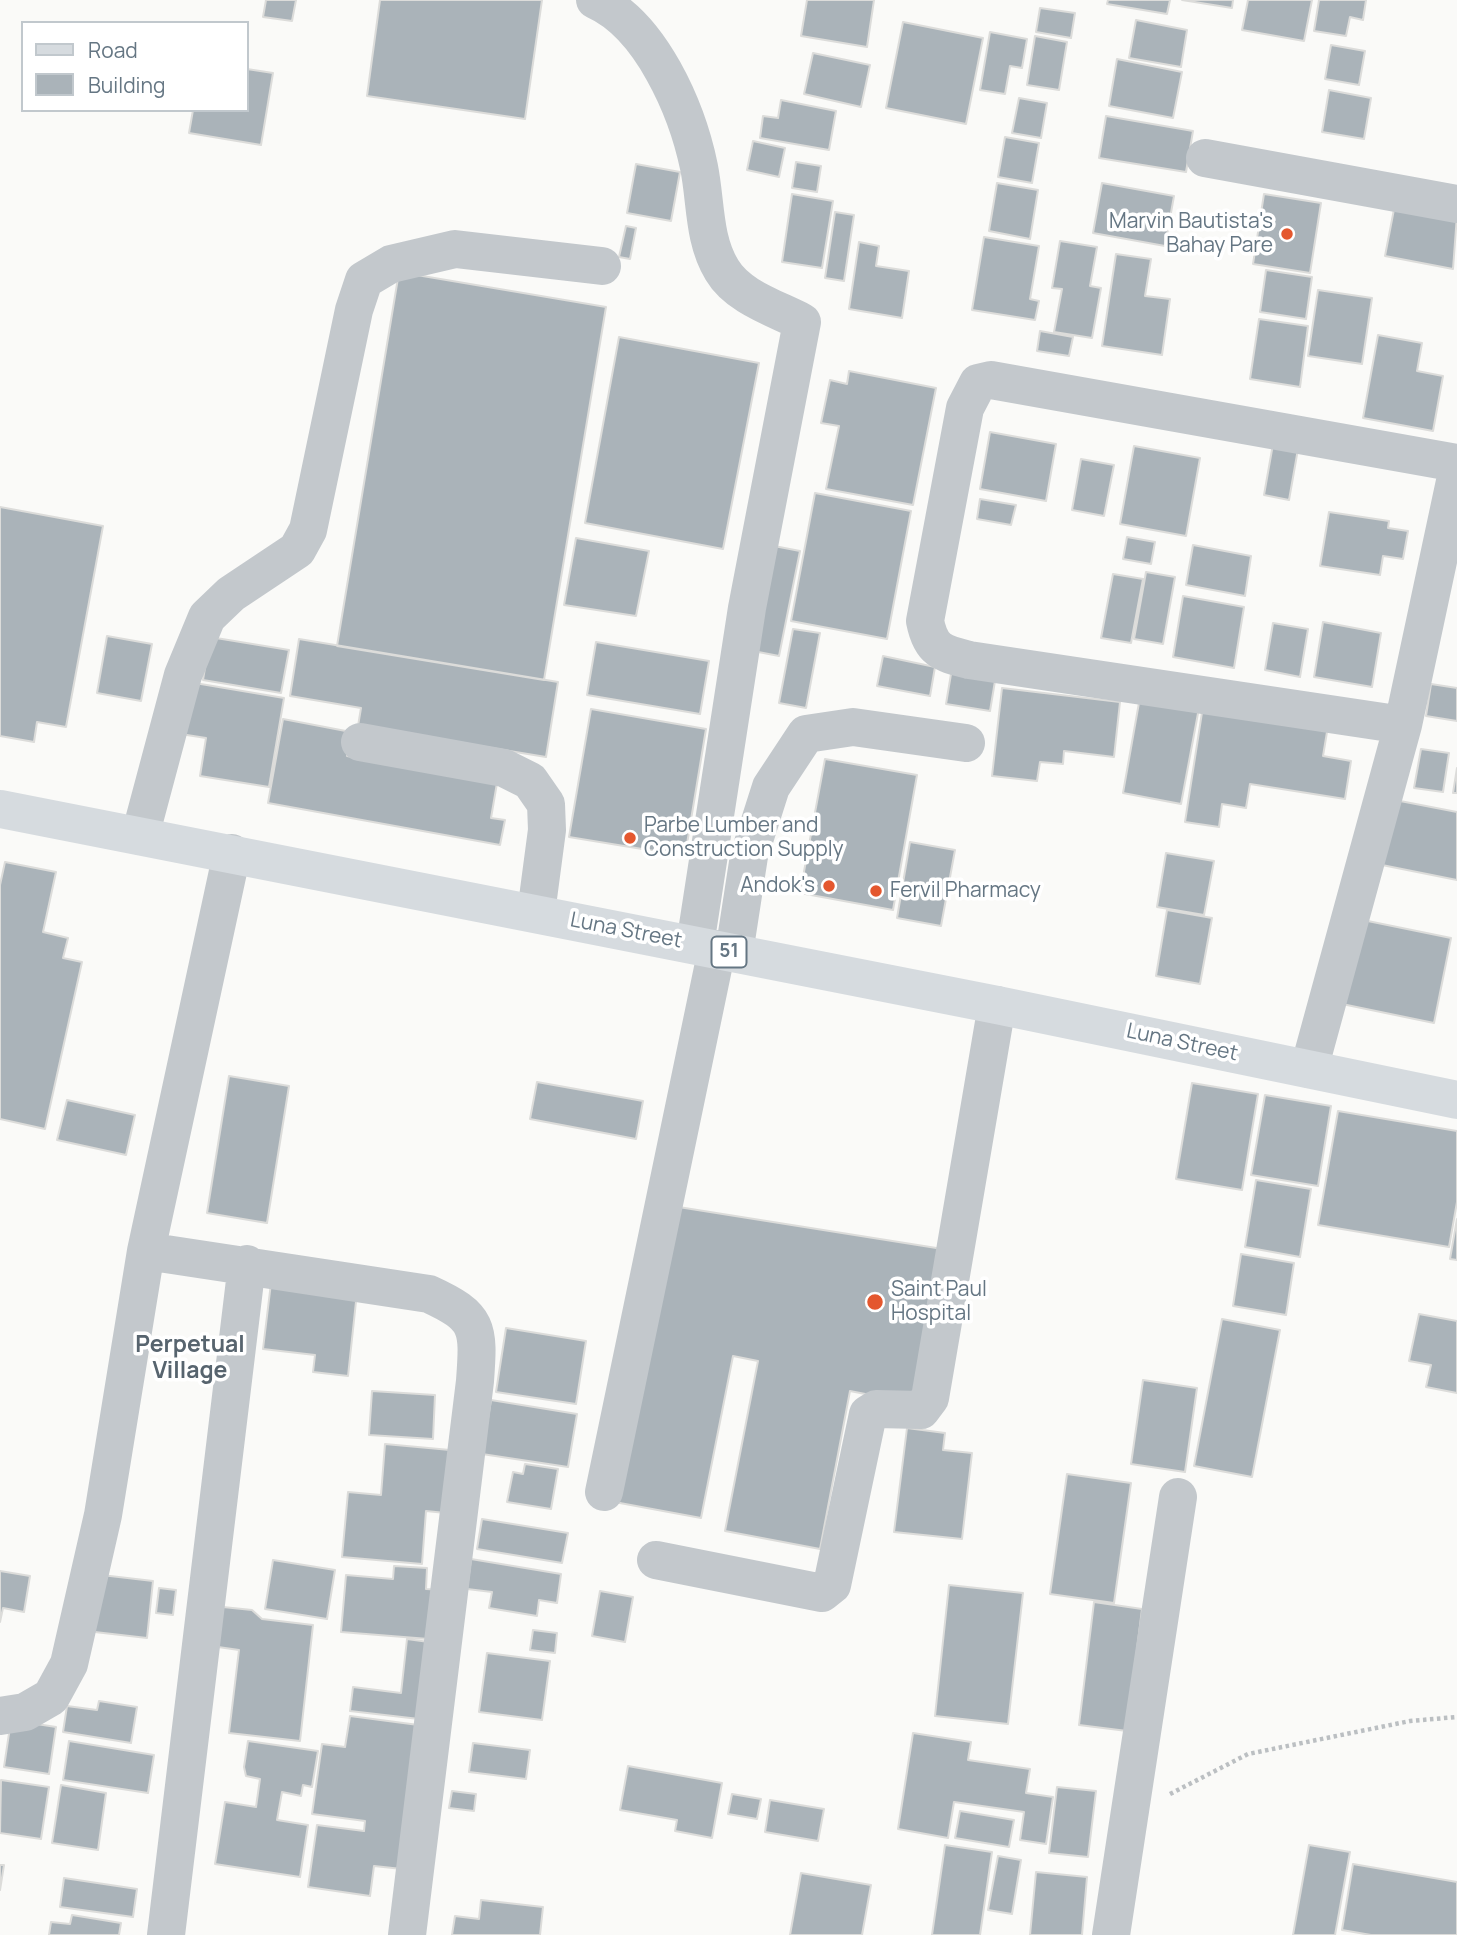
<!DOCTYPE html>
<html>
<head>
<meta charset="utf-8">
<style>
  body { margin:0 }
  #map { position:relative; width:1457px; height:1935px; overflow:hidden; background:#fafaf8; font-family:Manrope,sans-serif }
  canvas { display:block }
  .legend { position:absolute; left:21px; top:21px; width:228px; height:91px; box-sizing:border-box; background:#fff; border:2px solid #c1c8cd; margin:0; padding:9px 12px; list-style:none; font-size:21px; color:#657683 }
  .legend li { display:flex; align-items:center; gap:14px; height:35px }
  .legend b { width:35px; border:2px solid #c1c8cd }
</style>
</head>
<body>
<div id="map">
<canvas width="1457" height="1935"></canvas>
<ul class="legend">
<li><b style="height:9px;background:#d6dbdf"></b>Road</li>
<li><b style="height:19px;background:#aab3b9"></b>Building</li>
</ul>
</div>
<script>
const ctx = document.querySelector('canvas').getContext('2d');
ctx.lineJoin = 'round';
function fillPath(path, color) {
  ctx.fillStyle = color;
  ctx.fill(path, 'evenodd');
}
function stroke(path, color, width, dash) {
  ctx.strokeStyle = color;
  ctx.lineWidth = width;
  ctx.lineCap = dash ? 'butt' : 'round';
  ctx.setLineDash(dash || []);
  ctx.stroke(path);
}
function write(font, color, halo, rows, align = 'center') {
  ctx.font = font + ' Manrope,sans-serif';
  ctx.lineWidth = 7;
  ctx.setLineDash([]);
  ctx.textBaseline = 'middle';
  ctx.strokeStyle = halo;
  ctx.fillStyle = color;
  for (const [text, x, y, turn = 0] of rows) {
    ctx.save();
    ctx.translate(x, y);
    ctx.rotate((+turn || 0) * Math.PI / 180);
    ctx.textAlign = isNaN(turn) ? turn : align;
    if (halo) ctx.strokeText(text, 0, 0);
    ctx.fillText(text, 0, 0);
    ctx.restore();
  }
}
const building = new Path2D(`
  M266 0H296L292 21 263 17Z
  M380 0H542L525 119 367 96Z
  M807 0H874L867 47 801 36Z
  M1108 0H1170L1167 14 1107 4Z
  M1182 0H1233L1232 8Z
  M1248 0H1312L1304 41 1242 30Z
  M1319 0H1366L1363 20 1350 17 1346 36 1314 31Z
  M1040 8 1075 13 1071 38 1036 32Z
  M1136 20 1187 30 1181 67 1129 58Z
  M903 22 983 38 966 124 886 108Z
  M990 32 1027 39 1022 68 1010 66 1005 94 980 90Z
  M1035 36 1067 42 1059 90 1027 85Z
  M1331 45 1365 51 1359 85 1325 79Z
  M813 53 870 65 861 107 804 94Z
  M1117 59 1182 72 1173 118 1109 106Z
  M247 69 273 73 261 145 189 133 193 110H247Z
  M1329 90 1371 98 1364 139 1322 132Z
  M1019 98 1047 103 1041 138 1012 133Z
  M781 100 836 111 829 150 760 138 763 116 778 118Z
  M1106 116 1193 131 1186 172 1099 158Z
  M1005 137 1039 143 1032 183 998 177Z
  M753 141 785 148 779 177 747 170Z
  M796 162 821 166 817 192 792 188Z
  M636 164 680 172 671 221 627 213Z
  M997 183 1038 190 1030 239 989 231Z
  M1102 183 1174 196 1165 246 1093 233Z
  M792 194 833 201 822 268 782 262Z
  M1264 194 1321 203 1310 273 1253 264Z
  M1395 204 1457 215 1453 269 1385 256Z
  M835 212 854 215 844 281 825 278Z
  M626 226 636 228 630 259 619 257Z
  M984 237 1039 246 1030 299 1039 301 1035 320 972 310Z
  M1060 241 1097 247 1090 286 1101 288 1092 338 1054 332 1062 289 1052 288Z
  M859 242 879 246 876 266 909 271 902 318 849 309Z
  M1116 254 1151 259 1145 296 1170 299 1162 355 1102 346Z
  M1266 270 1312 277 1306 319 1260 312Z
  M399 272 606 307 544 680 337 646Z
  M1318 290 1372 298 1362 364 1308 356Z
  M1259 319 1308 326 1300 387 1250 379Z
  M1040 331 1073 337 1069 356 1037 351Z
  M1378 335 1422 343 1417 371 1443 376 1433 431 1363 418Z
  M619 337 759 363 723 549 585 523Z
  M849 371 936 388 913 505 826 489 839 426 821 423 830 380 847 384Z
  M990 432 1056 444 1046 501 980 489Z
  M1273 444 1298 449 1289 500 1264 495Z
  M1134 446 1200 458 1186 536 1120 524Z
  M1081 459 1114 465 1104 516 1072 510Z
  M815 493 911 511 887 639 791 621Z
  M980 499 1016 505 1011 525 977 519Z
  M0 507 103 526 66 727 37 722 34 742 0 736Z
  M1329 512 1389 521 1388 528 1408 531 1403 559 1383 556 1380 575 1320 566Z
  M1127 537 1155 542 1151 564 1123 559Z
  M576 538 649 551 636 616 564 605Z
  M769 545 800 551 779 656 748 650Z
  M1193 545 1251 556 1245 596 1186 585Z
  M1146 572 1175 577 1163 644 1134 639Z
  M1113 574 1143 579 1131 643 1101 638Z
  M1183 596 1244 607 1234 668 1173 657Z
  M1323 622 1381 633 1372 687 1314 677Z
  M1273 623 1308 629 1300 677 1265 670Z
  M793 629 820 633 806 708 779 703Z
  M107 636 152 644 141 701 97 693Z
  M210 637 289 650 281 693 203 680Z
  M299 639 558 682 546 757 358 726 361 708 290 696Z
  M596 642 709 661 700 714 587 695Z
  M883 656 935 667 930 696 877 686Z
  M952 668 996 675 990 711 946 704Z
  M183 681 284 698 269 787 200 776 206 738 174 733Z
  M1431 684 1457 688V721L1426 716Z
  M1002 688 1120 702 1114 757 1064 751 1063 764 1040 762 1037 781 992 776Z
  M1140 697 1199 708 1181 804 1123 793Z
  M1203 706 1328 726 1323 756 1351 761 1345 799 1250 784 1246 808 1222 804 1219 827 1185 822Z
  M591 709 706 729 685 856 569 837Z
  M283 719 351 732 347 756 497 783 491 818 505 820 500 845 268 803Z
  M1421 749 1449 753 1443 792 1414 788Z
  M825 759 917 775 893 910 800 893Z
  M1457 768V793H1453Z
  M1395 800 1457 812V880L1382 865Z
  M910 842 955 850 941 926 897 918Z
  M1166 853 1214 861 1204 915 1157 907Z
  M5 862 56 872 43 932 68 938 63 958 82 962 45 1129 0 1119V885Z
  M1167 910 1212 918 1200 984 1156 976Z
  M1358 919 1451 938 1434 1023 1342 1004Z
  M229 1076 289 1086 267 1223 207 1213Z
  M537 1082 643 1101 636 1139 530 1119Z
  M1192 1083 1258 1094 1242 1190 1176 1179Z
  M1265 1095 1331 1106 1318 1186 1251 1175Z
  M67 1100 135 1115 126 1155 57 1140Z
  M1338 1111 1457 1131V1202L1449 1247 1318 1225Z
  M1256 1180 1311 1189 1300 1257 1245 1247Z
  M666 1205 949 1250 921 1405 850 1391 820 1549 725 1531 758 1361 733 1356 701 1518 609 1501Z
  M1457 1219V1260L1450 1259Z
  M1241 1254 1294 1263 1286 1315 1233 1306Z
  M271 1283H358L348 1376 313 1372 315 1355 263 1349Z
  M1419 1314 1457 1321V1393L1426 1387 1431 1365 1409 1361Z
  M1222 1319 1280 1330 1252 1477 1194 1466Z
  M506 1328 586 1341 576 1404 496 1392Z
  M1143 1380 1197 1388 1185 1472 1131 1464Z
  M372 1391 435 1395 433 1439 369 1435Z
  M491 1400 577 1414 568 1467 482 1454Z
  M907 1428 945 1433 943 1450 972 1453 962 1539 894 1532Z
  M385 1444 461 1451 455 1514 426 1511 422 1564 342 1557 348 1492 381 1495Z
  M525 1464 558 1469 551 1509 507 1502 513 1472 523 1474Z
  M1067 1474 1131 1483 1114 1603 1050 1594Z
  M482 1519 568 1533 562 1563 477 1549Z
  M471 1559 561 1574 557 1603 539 1600 537 1616 489 1608 492 1592 467 1589Z
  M273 1560 335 1570 327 1619 265 1609Z
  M394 1566 427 1568 426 1589 445 1590 441 1640 341 1632 346 1575 393 1579Z
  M0 1571 30 1576 24 1612 3 1608 0 1622Z
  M93 1574 153 1581 147 1638 86 1631Z
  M949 1585 1023 1593 1008 1724 935 1716Z
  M159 1588 176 1590 173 1615 156 1613Z
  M600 1591 633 1597 625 1642 592 1636Z
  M1094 1602 1142 1609 1127 1731 1079 1725Z
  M223 1607 252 1610 262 1619 313 1625 300 1741 229 1733 239 1650 218 1647Z
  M533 1630 557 1633 555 1653 530 1650Z
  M407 1639 436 1643 419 1719 350 1711 353 1687 401 1693Z
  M487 1653 550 1661 542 1720 479 1712Z
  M99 1701 137 1707 131 1743 63 1732 67 1706 97 1710Z
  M350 1716 426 1726 402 1869 374 1866 370 1896 308 1887 317 1825 364 1831 365 1821 312 1814 322 1744 345 1747Z
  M11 1720 56 1727 49 1774 4 1767Z
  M913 1733 971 1742 968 1760 1030 1769 1026 1793 1053 1797 1046 1844 1020 1840 1024 1812 954 1802 948 1838 898 1829Z
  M69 1741 154 1755 148 1793 63 1780Z
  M248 1741 318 1751 312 1787 303 1785 301 1796 282 1792 277 1820 308 1825 300 1877 215 1864 225 1802 256 1807 260 1779 246 1776 244 1767Z
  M473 1743 530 1750 526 1779 469 1772Z
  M628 1766 722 1783 712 1838 675 1831 677 1820 620 1810Z
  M1 1780 49 1787 41 1839 0 1833Z
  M61 1785 106 1793 98 1850 52 1843Z
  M1057 1787 1096 1791 1088 1857 1049 1853Z
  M452 1791 476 1794 474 1811 449 1808Z
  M732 1794 761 1799 757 1819 728 1814Z
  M770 1800 824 1809 818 1841 765 1832Z
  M960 1811 1014 1820 1009 1847 955 1838Z
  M945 1845 992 1852 980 1935H932Z
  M1309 1845 1350 1852 1335 1935H1293Z
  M998 1856 1021 1860 1012 1914 988 1910Z
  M1353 1864 1457 1882V1935H1371L1342 1930Z
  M0 1865H4L0 1890Z
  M1036 1872 1087 1877 1082 1935H1030Z
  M801 1873 871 1885 862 1935H790Z
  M64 1878 137 1889 133 1917 60 1907Z
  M481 1900 543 1907 540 1935H452L455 1916 479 1919Z
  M72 1915 121 1923 119 1935H49L51 1922 70 1924Z`);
const path = new Path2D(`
  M1170 1794 1248 1754 1410 1721 1457 1717`);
const minor = new Path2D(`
  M595 0C651 25 687 109 699 167 706 201 703 239 722 270 738 297 775 308 802 322L747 608 695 945
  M1205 158 1457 204
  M1403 725 969 660C942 653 931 651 925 621L965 408 978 383 991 380 1457 463
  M360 742 504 768 530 781 546 804 547 830 536 913
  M140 836 183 675 207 617 231 594 297 550 308 530 354 310 364 280 391 264 455 249 602 266
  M734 953 749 856 771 787 806 734 853 727 966 743
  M1309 1069 1403 725 1457 472
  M146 1251 429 1294C479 1317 479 1327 475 1381L407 1935
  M604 1492 717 949
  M656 1560 822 1593 832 1585 868 1414 876 1409 921 1410 930 1398 997 1005
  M0 1716 25 1712 51 1697 69 1664 103 1515 146 1251 232 853
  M166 1935 247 1264
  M1111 1935 1178 1497`);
const major = new Path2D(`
  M0 809 997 1005 1457 1100`);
const markers = [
  [1287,234,7,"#e4572e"],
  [630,838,7,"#e4572e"],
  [829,886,7,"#e4572e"],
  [876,891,7,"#e4572e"],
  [875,1302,9,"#e4572e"]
];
const shields = [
  [729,952,35]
];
const shieldNames = [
  ["51",729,952]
];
const poiNames = [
  ["Marvin Bautista's",1273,222,"right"],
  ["Bahay Pare",1273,246,"right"],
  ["Parbe Lumber and",644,826],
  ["Construction Supply",644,850],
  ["Andok's",815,886,"right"],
  ["Fervil Pharmacy",890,891],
  ["Saint Paul",891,1290],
  ["Hospital",891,1314]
];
const streetNames = [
  ["Luna Street",626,931,11],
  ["Luna Street",1182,1043,12]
];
const neighbourhoodNames = [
  ["Perpetual",190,1346],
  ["Village",190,1372]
];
fillPath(building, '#aab3b9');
stroke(building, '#dcdcda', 2);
stroke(path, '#bbbfc2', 4.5, [3.5, 3.5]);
stroke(minor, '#c3c8cc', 38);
stroke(major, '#d6dbdf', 38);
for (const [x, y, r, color] of markers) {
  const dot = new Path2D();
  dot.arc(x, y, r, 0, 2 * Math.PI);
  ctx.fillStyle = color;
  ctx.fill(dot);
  stroke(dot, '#fff', 2.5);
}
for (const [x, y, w] of shields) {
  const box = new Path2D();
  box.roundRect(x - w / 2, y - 15.5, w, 31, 5);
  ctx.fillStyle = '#fff';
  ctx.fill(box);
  stroke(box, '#657683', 2);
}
write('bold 19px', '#657683', null, shieldNames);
write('21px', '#657683', '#fff', poiNames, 'left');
write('21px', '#657683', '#fff', streetNames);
write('bold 23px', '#57646e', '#fff', neighbourhoodNames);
</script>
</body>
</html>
